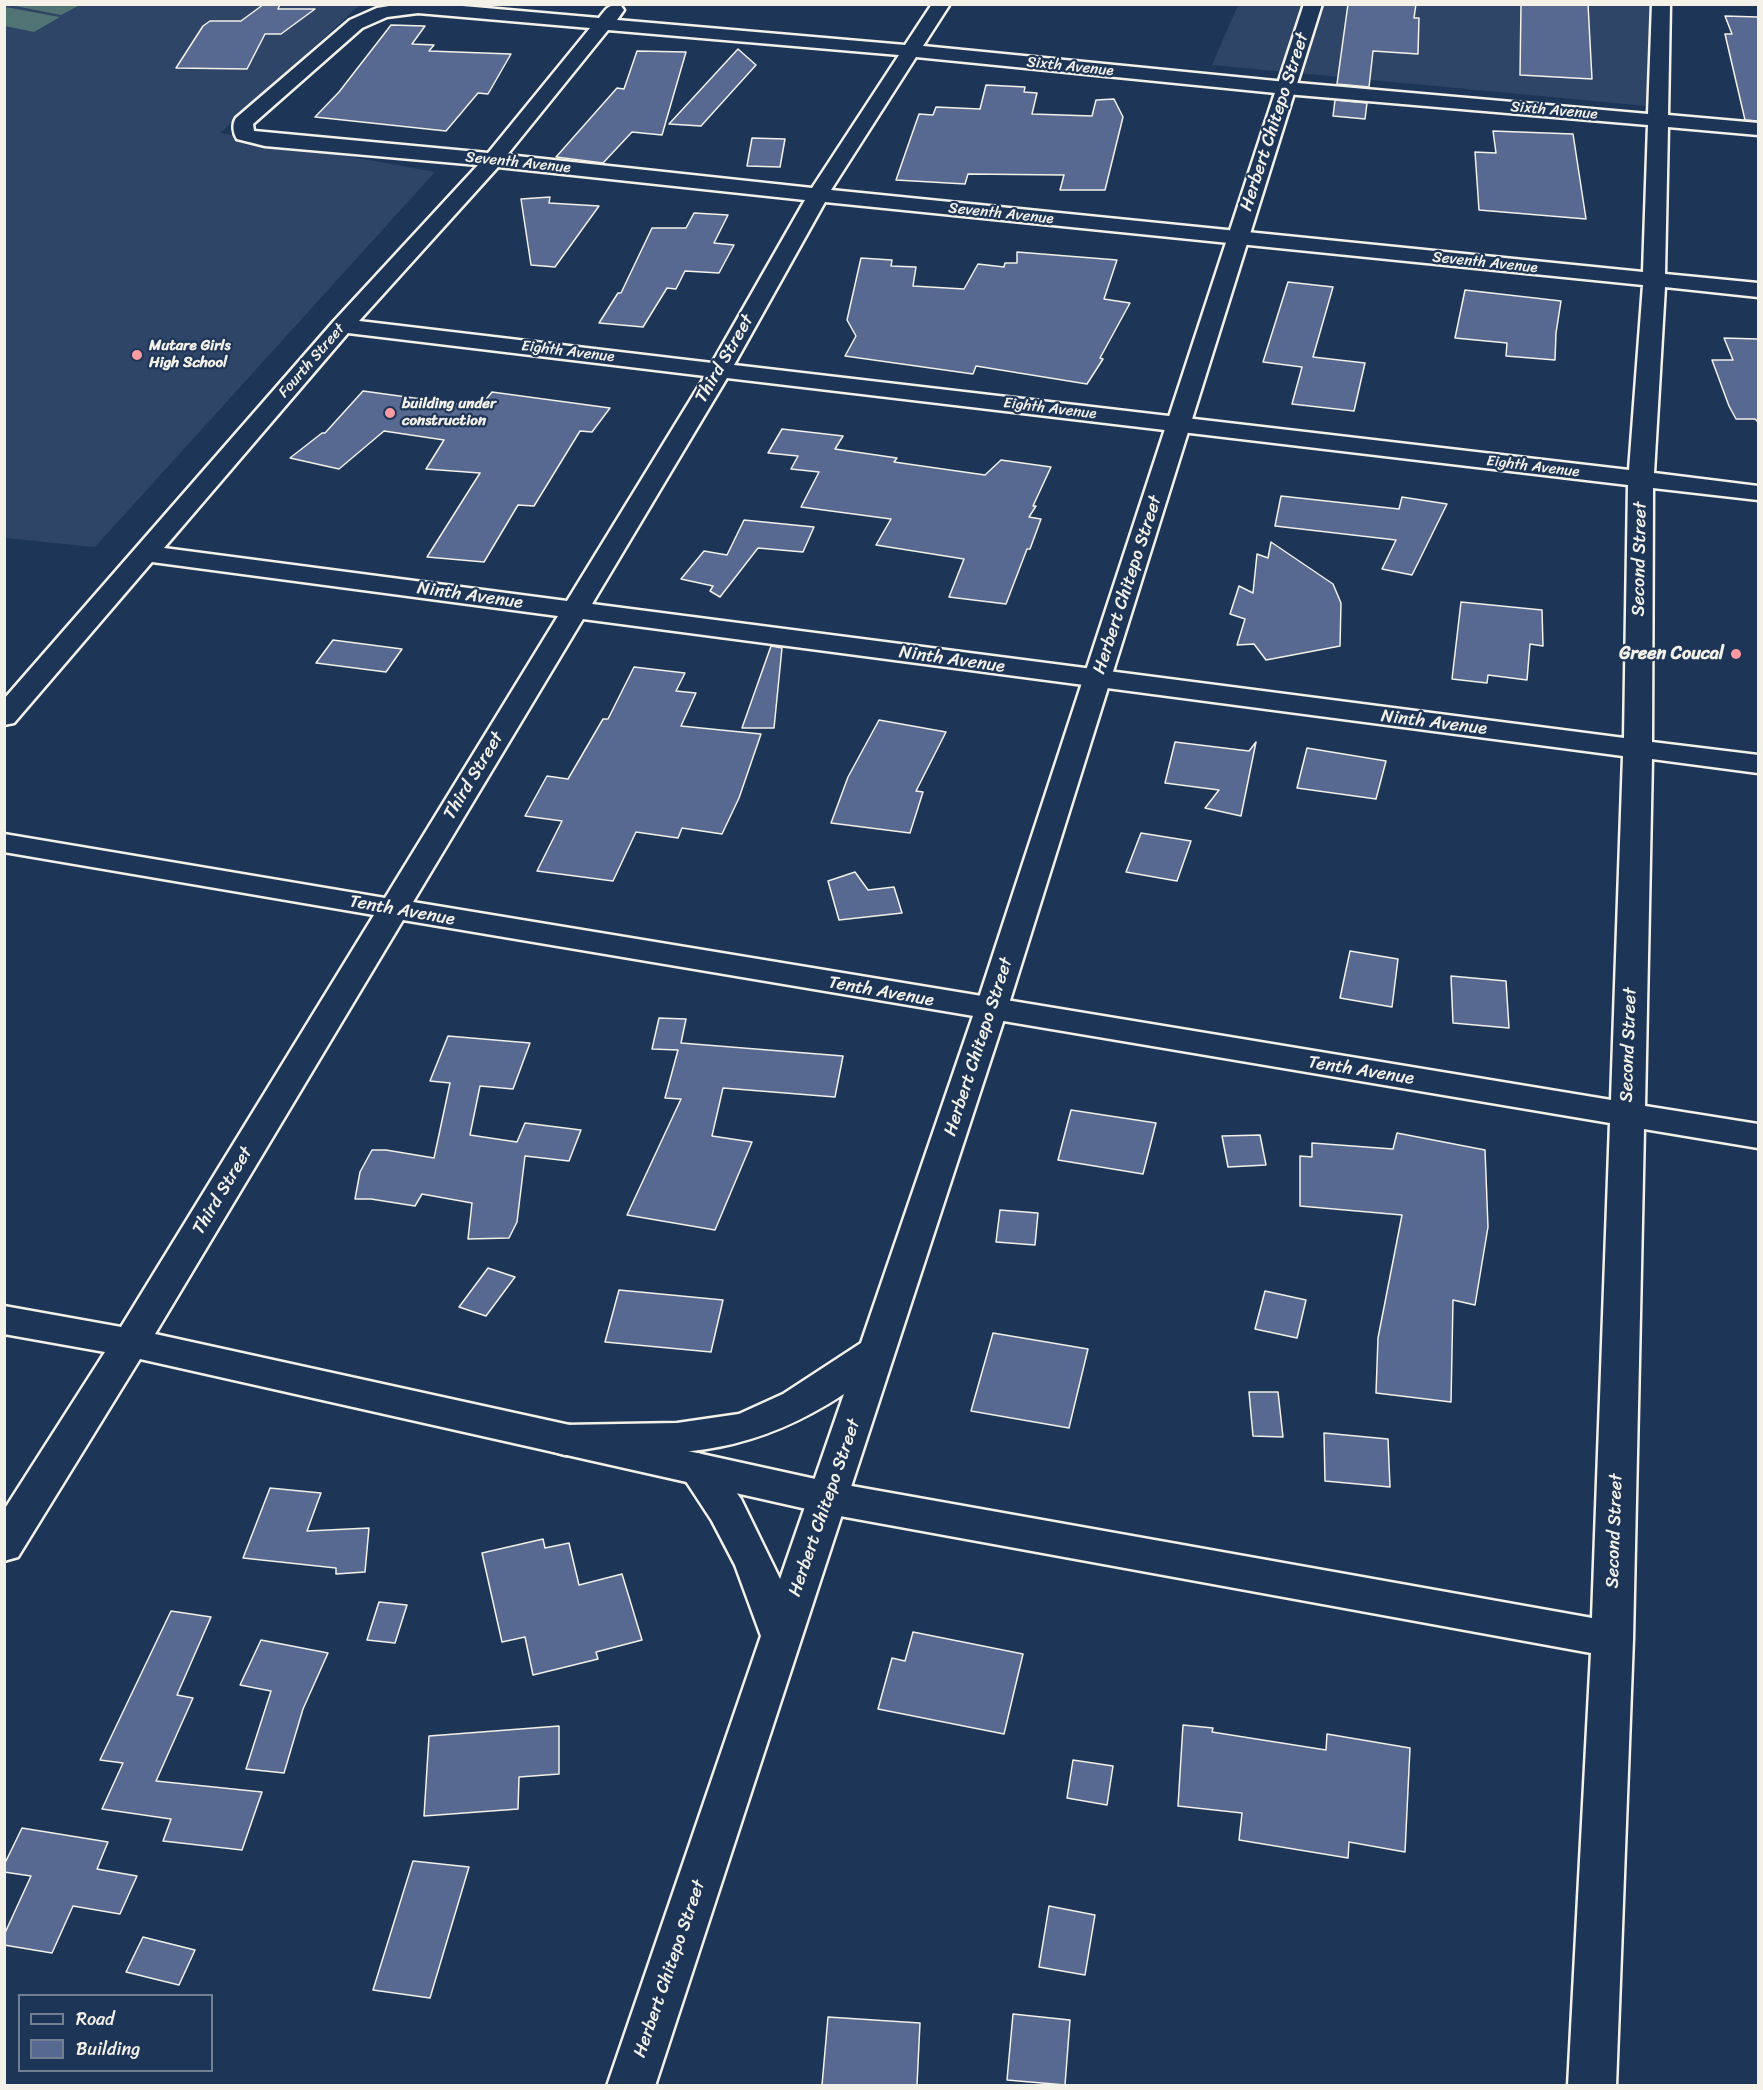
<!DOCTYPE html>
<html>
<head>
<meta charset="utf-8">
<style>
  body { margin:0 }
  #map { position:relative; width:1763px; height:2090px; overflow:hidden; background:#1d3557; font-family:Sriracha,sans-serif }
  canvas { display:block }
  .frame { position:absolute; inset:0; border:6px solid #f4f1e8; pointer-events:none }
  .legend { position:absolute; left:18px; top:1994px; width:195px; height:78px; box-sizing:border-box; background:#1d3557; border:2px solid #738091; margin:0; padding:8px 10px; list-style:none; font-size:18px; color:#f4f1e8 }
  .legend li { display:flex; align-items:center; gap:12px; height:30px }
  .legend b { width:30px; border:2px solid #738091 }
</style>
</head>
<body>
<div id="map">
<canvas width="1763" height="2090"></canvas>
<div class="frame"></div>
<ul class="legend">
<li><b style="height:8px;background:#1d3557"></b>Road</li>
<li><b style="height:16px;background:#576991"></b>Building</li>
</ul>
</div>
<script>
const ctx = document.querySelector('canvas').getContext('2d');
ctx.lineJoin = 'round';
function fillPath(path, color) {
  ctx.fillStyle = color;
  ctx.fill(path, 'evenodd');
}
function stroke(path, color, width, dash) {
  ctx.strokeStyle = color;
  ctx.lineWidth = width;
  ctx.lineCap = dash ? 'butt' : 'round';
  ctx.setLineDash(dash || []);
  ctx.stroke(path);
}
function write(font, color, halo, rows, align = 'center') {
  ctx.font = font + ' Sriracha,sans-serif';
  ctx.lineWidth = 4.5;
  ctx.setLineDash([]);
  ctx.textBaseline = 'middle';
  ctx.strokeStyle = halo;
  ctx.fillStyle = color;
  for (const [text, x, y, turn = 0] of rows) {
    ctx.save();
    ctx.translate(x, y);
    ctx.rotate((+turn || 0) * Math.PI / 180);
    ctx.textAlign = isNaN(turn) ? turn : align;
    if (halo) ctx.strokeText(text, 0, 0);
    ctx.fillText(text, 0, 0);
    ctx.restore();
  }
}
const built = new Path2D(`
  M5 5H360L220 133 435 172 95 547 5 538Z
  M1238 5H1659L1657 107 1212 65Z`);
const green = new Path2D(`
  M5 4H80V5L61 15Z
  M5 7 60 17 34 32 5 26Z`);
const building = new Path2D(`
  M264 4H280L278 9H315L281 34H265L247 69 176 68 203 26 210 21H241Z
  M1348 4H1416L1414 18H1419L1418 54 1373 51 1369 87 1337 84Z
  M1521 4H1588L1592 79 1520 75Z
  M1725 16 1758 17V121L1745 120 1725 34H1732Z
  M391 25 425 26 412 44 434 45 429 51 511 54 488 94 478 93 446 131 315 117 339 92Z
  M738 49 756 65 701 126 669 124Z
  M637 51 686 52 662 135 632 132 603 163 556 157 617 88 624 89Z
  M986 85 1025 87 1024 92 1037 93 1032 114 1092 116 1096 100 1114 99 1123 117 1105 190H1060L1064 175 968 174 965 184 896 180 919 114 933 115 936 107 980 109Z
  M1335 100 1367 103 1365 119 1333 116Z
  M1493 131 1573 134 1586 219 1479 210 1475 152 1496 153Z
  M752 138 785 139 780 167 747 166Z
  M550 197 549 203 599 206 555 267 531 265 521 199Z
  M694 213 728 215 714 243 734 245 719 273 685 271 676 289 667 288 643 327 599 323 618 293H621L652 228H686Z
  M1017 252 1117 260 1104 299 1130 303 1100 358 1103 359 1087 384 976 366 973 374 845 356 856 336 847 320 861 258 892 260 891 266 916 267 913 286 964 289 978 264 1004 267 1005 263H1017Z
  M1288 282 1333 287 1313 357 1365 363 1354 411 1292 404 1302 367 1263 362Z
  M1465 290 1561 301 1556 333 1555 360 1506 356 1507 343 1455 338Z
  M1724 338 1758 339V422L1755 419H1736L1729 406 1712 360H1733Z
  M363 391 480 407 492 392 610 408 592 432 580 431 534 506 518 505 484 562 427 557 480 473 426 469 444 440 384 431 339 469 290 458 322 433H325Z
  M782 429 843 436 835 449 897 458 894 462 985 475 1001 460 1051 467 1033 506H1036L1029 517 1041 519 1030 549H1027L1006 604 949 597 964 559 876 545 891 519 801 507 819 472 791 469 798 456 768 453Z
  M1281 496 1399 509 1402 497 1447 504 1412 575 1382 569 1396 540 1275 526Z
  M744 520 814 527 803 552 758 548 720 597 710 591 713 586 681 579 704 551 727 555Z
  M1271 542 1333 584 1341 603 1340 646 1266 660 1254 644 1237 645 1245 619 1230 614 1239 586 1253 593 1257 554 1268 558Z
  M1461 602 1542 610 1543 646 1530 644 1527 680 1488 675 1487 683 1452 679Z
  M333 640 402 649 386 672 316 663Z
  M771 646 782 648 774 728H742Z
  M634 667 685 673 676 691 696 693 681 726 761 734 739 798 722 834 682 828 678 838 636 832 613 881 537 871 562 821 525 816 547 776 568 779 603 719H608Z
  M879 720 946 732 916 791 923 792 910 833 831 823 848 777Z
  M1175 742 1249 751 1256 742 1241 816 1205 808 1219 790 1165 783Z
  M1307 748 1386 761 1376 799 1297 788Z
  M1141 833 1191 841 1177 881 1126 872Z
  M855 872 868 890 894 887 902 913 839 920 828 881Z
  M1350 951 1398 959 1392 1007 1340 998Z
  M1451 976 1506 981 1509 1028 1453 1023Z
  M659 1018 686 1019 681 1043 843 1056 835 1097 723 1088 712 1136 752 1142 715 1230 627 1215 681 1099 665 1098 678 1050 652 1049Z
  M448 1036 530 1043 513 1089 480 1086 470 1135 517 1142 525 1123 581 1130 569 1161 525 1156 517 1222 509 1238 468 1239 472 1203 422 1194 415 1206 371 1199H355L360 1172 372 1150H386L434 1158 450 1083 430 1081Z
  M1071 1110 1156 1123 1143 1174 1058 1160Z
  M1397 1133 1485 1150 1488 1227 1475 1305 1453 1300 1451 1402 1376 1393 1378 1338 1402 1215 1300 1206V1156L1312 1157V1143L1393 1149Z
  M1260 1135 1266 1165 1228 1167 1222 1136Z
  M1000 1210 1038 1213 1035 1245 996 1242Z
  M488 1268 515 1277 486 1316 459 1307Z
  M619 1290 723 1300 711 1352 605 1342Z
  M1265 1291 1306 1300 1297 1338 1255 1329Z
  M993 1333 1088 1349 1069 1428 971 1411Z
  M1249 1392H1278L1283 1437 1253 1436Z
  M1324 1433 1388 1439 1390 1487 1325 1481Z
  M270 1488 321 1493 307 1531 369 1528 365 1572 336 1574V1568L243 1558Z
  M543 1539 545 1548 569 1543 579 1585 622 1574 642 1640 596 1652 598 1659 533 1675 525 1637 502 1642 482 1553Z
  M379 1602 407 1605 395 1643 367 1640Z
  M171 1611 211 1617 177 1695 193 1698 156 1781 262 1792 242 1850 163 1841 171 1819 102 1809 123 1763 100 1760Z
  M913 1632 1023 1654 1004 1734 878 1709 892 1658 905 1661Z
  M261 1640 328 1653 303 1709 284 1773 246 1769 271 1691 240 1685Z
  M1183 1725 1213 1728 1212 1732 1326 1750 1327 1734 1410 1748 1405 1852 1349 1842 1348 1858 1239 1840 1242 1813 1178 1806Z
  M559 1726V1774L519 1777 518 1809 424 1816 429 1736Z
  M1073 1760 1113 1766 1107 1805 1067 1798Z
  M22 1828 108 1842 97 1869 137 1876 120 1914 73 1906 52 1953 4 1945V1935L31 1876 4 1872V1865Z
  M413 1861 469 1867 430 1998 373 1990Z
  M1049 1906 1095 1915 1085 1975 1039 1967Z
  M143 1937 195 1950 179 1985 126 1972Z
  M1013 2014 1070 2020 1065 2085 1007 2080Z
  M828 2017 920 2023 917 2085H822Z`);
const minor = new Path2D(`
  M401 4H440L599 18C606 9 609 3 621 6L624 10 617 20 905 45 932 4H950L923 46 1286 82 1648 114 1652 4H1670L1668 115 1758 123V135L1668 127 1665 274 1758 283V297L1665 287 1654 473 1758 486V500L1653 488 1652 742 1758 755V773L1652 759 1645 1106 1758 1124V1148L1644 1129 1633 1639 1616 2086H1568L1591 1653 829 1514 140 1359 18 1557 4 1561V1510L105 1352 4 1334V1306L121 1327 374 915 4 852V834L385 898 558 616 152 562 14 723 4 725V699L334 321 478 165 265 146 237 139C233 133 232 124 236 118L350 20 377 8ZM418 13 590 28 488 153 254 131 253 124 362 28 387 17ZM608 30 899 55 812 188 507 155ZM916 57 1286 94 1648 125 1643 272 831 190ZM498 167 805 200 712 363 359 321ZM825 202 1643 285 1629 470 734 365ZM348 333 705 376 567 601 164 548ZM727 378 1628 485 1624 738 592 604ZM583 619 1623 756 1611 1100 413 902ZM403 920 1610 1123 1592 1618 829 1482 155 1334Z`);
const major = new Path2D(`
  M1304 4H1322L1007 1010 655 2086H607L761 1636 735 1565 712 1521 678 1469 684 1458 698 1453 712 1458 741 1499 780 1579 844 1394C744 1459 679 1454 565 1455L551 1451 546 1440 551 1429 565 1425 677 1423 739 1414 783 1394 861 1343 975 1010Z`);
const markers = [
  [137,355,6,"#ff9aa2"],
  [390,413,6,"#ff9aa2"],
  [1736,654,6,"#ff9aa2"]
];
const farStreetnames = [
  ["Sixth Avenue",1070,67,6],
  ["Sixth Avenue",1554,111,5],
  ["Seventh Avenue",518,163,6],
  ["Seventh Avenue",1001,214,6],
  ["Seventh Avenue",1485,263,6],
  ["Eighth Avenue",568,352,7],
  ["Fourth Street",312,361,-49],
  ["Eighth Avenue",1050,409,7],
  ["Eighth Avenue",1533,467,7]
];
const farPoinames = [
  ["Mutare Girls",149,346],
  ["High School",149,363],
  ["building under",402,404],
  ["construction",402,421]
];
const streetNames = [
  ["Herbert Chitepo Street",1275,122,-72],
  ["Third Street",725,359,-60],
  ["Second Street",1640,559,-89],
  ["Herbert Chitepo Street",1128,585,-72],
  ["Ninth Avenue",470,596,8],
  ["Ninth Avenue",952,660,8],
  ["Ninth Avenue",1434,723,7],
  ["Third Street",474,776,-59],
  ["Tenth Avenue",402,911,10],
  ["Tenth Avenue",881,992,10],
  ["Second Street",1629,1045,-88],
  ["Herbert Chitepo Street",979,1047,-72],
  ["Tenth Avenue",1361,1071,9],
  ["Third Street",223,1191,-59],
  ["Herbert Chitepo Street",825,1508,-71],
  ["Second Street",1615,1531,-88],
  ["Herbert Chitepo Street",670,1969,-71]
];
const poiNames = [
  ["Green Coucal",1724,654]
];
fillPath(built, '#2e4568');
fillPath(green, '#507374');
fillPath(building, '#576991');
stroke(building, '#f4f1e8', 1.5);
stroke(minor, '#f4f1e8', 5);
stroke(major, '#f4f1e8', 5);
fillPath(minor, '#1d3557');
fillPath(major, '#1d3557');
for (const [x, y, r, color] of markers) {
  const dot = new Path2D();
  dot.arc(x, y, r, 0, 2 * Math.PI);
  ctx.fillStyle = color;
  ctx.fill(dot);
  stroke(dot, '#1d3557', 2);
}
write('15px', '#f4f1e8', '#1d3557', farStreetnames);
write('bold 15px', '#f4f1e8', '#1d3557', farPoinames, 'left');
write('18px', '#f4f1e8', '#1d3557', streetNames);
write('bold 18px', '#f4f1e8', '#1d3557', poiNames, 'right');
</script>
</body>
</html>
